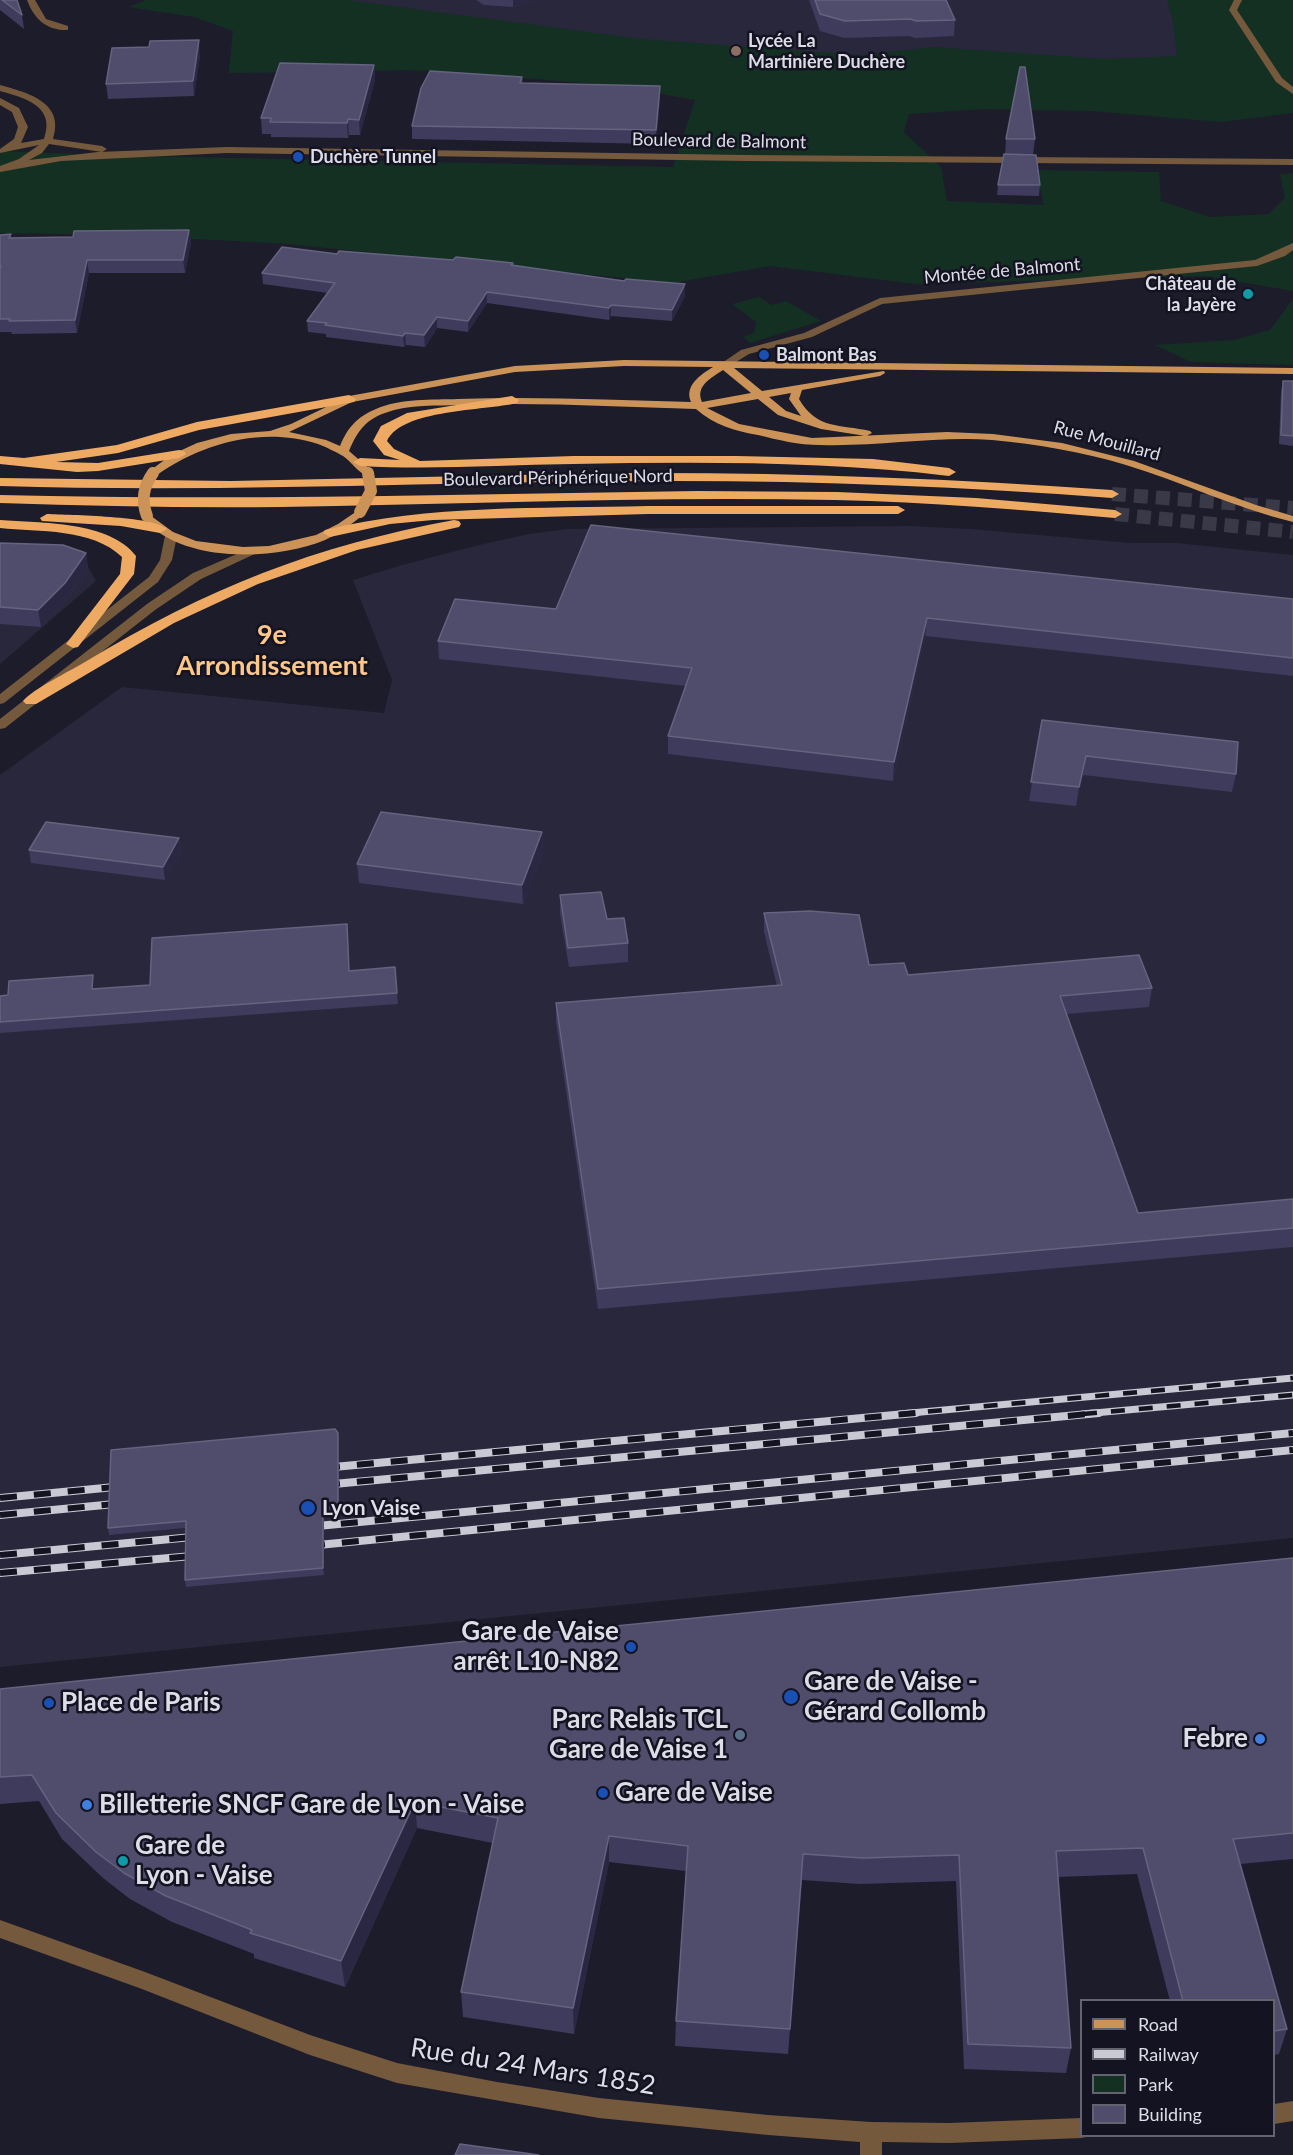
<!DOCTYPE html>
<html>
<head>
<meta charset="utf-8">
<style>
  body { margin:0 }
  #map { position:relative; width:1293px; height:2155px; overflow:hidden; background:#1d1c2b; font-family:Lato,sans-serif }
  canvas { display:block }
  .legend { position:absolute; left:1080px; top:1999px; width:195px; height:138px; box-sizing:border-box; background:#141321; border:2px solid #646470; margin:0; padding:8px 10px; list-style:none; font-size:18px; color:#dddde7 }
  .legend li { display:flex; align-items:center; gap:12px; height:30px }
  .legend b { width:30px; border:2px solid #646470 }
</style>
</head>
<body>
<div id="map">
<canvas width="1293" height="2155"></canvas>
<ul class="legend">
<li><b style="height:8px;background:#cb9358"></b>Road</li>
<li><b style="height:8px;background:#c9c9d3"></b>Railway</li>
<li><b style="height:16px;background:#133023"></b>Park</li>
<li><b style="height:16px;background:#4f4d6b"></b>Building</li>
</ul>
</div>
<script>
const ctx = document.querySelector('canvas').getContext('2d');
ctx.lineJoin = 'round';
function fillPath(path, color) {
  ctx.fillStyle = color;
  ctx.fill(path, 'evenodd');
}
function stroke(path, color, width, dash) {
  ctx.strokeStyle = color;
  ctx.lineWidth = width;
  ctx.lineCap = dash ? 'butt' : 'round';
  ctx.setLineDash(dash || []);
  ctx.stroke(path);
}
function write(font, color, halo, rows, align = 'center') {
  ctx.font = font + ' Lato,sans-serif';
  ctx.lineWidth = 5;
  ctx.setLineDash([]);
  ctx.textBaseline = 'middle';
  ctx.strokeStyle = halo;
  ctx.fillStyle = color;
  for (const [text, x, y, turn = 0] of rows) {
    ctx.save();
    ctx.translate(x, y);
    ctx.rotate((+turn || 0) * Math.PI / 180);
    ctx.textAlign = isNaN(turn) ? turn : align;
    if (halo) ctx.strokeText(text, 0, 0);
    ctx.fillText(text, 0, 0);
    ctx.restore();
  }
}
const built = new Path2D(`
  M236 0H1218L1252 65 405 70 229 73Z
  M910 526 971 529 1130 543H1177L1293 555V1538L0 1667V775L122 687 384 713 392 680 353 580 402 565 479 545 529 534 567 529Z
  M0 548 83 557 96 581 0 664Z`);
const green = new Path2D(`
  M146 0H346L642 39 858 55 933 47 1105 59 1177 56 1173 21 1167 0H1293V113L1221 122 1091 111 983 109 909 114 904 132 941 167 947 201 1044 205 1035 170 1159 172 1161 201 1210 217 1269 214 1285 198 1280 174 1293 173V291L1205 276 915 284 770 266 672 283 288 244 121 235 0 233V151L140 156 673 167 695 100 610 85 435 71 405 70 229 73 233 31 194 17 128 7Z
  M759 297 772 305 786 301 821 321 750 343 743 337 754 333 756 322 732 304Z
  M1293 299V365L1191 362 1155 345 1234 340 1270 330Z`);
const highwayTunnel = new Path2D(`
  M1112 494 1293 508
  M1115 514 1293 532`);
const minor = new Path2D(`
  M27 0H35L46 19 68 26V30C47 31 34 19 27 0Z
  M1234 0H1242L1237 10 1282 78 1293 87V94L1276 82 1229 10Z
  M0 85C28 93 65 102 53 139L102 146 107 149 102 152 49 144 42 153 29 160 98 152 227 147 745 155 1293 159V165L745 161 227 153 61 161 0 172V166L19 159 39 145 0 153V149L14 139 18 127 12 112 0 105V98L19 108 28 127 21 143 44 139C56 106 25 98 0 91Z
  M1293 243V250L1285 256 1257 266 882 304 812 337 749 354 728 367H720L719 365 741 350 804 333 880 298 1255 260Z
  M171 532 177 536 172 560 158 582 4 703 0 704V694L149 577 160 560 165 536Z
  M253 547 257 549V553L201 579 155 610 5 728 0 729V719L147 604 193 573Z
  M0 1920 145 1972 310 2035 397 2063 497 2082 599 2098 768 2115 871 2122 949 2123 1082 2118V2136H1089L1082 2138 949 2143 882 2142V2155H860V2142L768 2135 599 2118 397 2083 310 2055 142 1989 0 1938Z
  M1293 2101V2121L1274 2124V2104Z`);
const major = new Path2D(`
  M624 360 1293 368V374L734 368 762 391 884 371 885 373 880 376 802 390 799 399C817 430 840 424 870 431L872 433 866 436 821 429 778 415 758 399 707 408 739 424 812 438 947 432 993 434 1062 443 1134 461 1256 505 1293 516V522C1235 508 1182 482 1126 465 1083 452 1037 444 992 440 935 436 878 447 820 445 799 445 778 440 758 435 735 431 714 425 696 409 618 407 540 402 462 405 437 406 409 404 385 413 365 420 357 432 349 451L372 471 374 473 368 476C358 473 352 462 343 456 336 452 326 447 318 444 263 426 202 443 157 475L153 476 147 473 171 455 197 443 231 434 270 431 291 424 349 396 515 366ZM624 366 713 367C700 375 684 386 691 402 613 400 536 396 458 399 432 400 401 398 376 409 357 417 348 427 340 446L326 440 289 432 352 402 515 372ZM723 370 751 393 702 402C695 386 711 378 723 370ZM791 393 789 399 801 416 786 411 769 397Z
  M360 509 364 510V514C352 524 340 533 325 540 274 561 179 564 141 516L147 513 173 532 196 541 243 547 269 546 316 535 338 524Z`);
const highway = new Path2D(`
  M349 395 356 399 354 402 199 430 118 453 56 462 98 463 179 450 184 451 186 454 179 458 98 471 77 472 0 464V456L24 458 117 445 197 422Z
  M512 396 519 400 517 403C484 411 402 409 387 441L394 449 420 461 574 456H736L873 459 949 468 956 472 949 476C825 461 698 462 573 464 502 465 431 470 360 466L353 462 360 458 400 460 384 455 373 441 381 426 407 413Z
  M615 473C781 472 946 478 1112 490L1119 494 1112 498C967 487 822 481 676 481 451 481 226 493 0 486V478L231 481Z
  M697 491 837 492 976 498 1115 510 1122 514 1115 518C1022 510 929 502 835 500 650 496 465 504 280 507 187 508 93 506 0 503V495C233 501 465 494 697 491Z
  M648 506H898L905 510 898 514H648L433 520 390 524 330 537 323 533 325 530C430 504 540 509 648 506Z
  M47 514C69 515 154 516 167 529L160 533 121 526 42 521 40 518Z
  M0 520C40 523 110 521 136 556L134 574 78 647 73 648 66 644 120 574 122 557C92 528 39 532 0 528Z
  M454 520 459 521 461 524 459 527 357 550 258 584 174 623 36 704H26L23 701C33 689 70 671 85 662 207 588 314 546 454 520Z`);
const railFar1 = new Path2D(`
  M900 1414 1293 1378
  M1083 1414 1293 1395`);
const rail = new Path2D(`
  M323 1468 916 1413
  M323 1485 1099 1413
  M0 1498 125 1486
  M0 1515 125 1503
  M307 1527 1293 1433
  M308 1546 1293 1450
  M0 1555 203 1536
  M0 1573 203 1555`);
const majorBridge = new Path2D(`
  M360 512 371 491 368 473
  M147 516C141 500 143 487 153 473`);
const wall = new Path2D(`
  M0 0H17L22 15 24 29 0 10Z
  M476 0H538L513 7 484 5Z
  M809 0H946L955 20 954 36 915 38 909 36 844 38 820 31Z
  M149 47 200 55 194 96 108 99 106 84Z
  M374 65 375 80 360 135H349L348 138 271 137V134H262L261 118Z
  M522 77 523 83 660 99 656 144 412 139V126Z
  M1006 139H1035L1033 155 1040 185 1039 196 997 195 998 185 1005 154Z
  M189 230 191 242 185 273H89L77 333 12 334 11 332H0V235L11 234V238L73 237Z
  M337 254 513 263V265L685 296 672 321 611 316 609 320 487 303 468 332 437 328 425 347 406 345 404 347 326 337V334L308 332 307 321 328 293 263 284 262 273Z
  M1283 381H1293V446L1279 444 1281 391Z
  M0 543 86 553 88 570 67 599 41 627 0 624Z
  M1293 599V676L925 636 893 781 668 754V736L686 686 439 659 438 641 556 609Z
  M1042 720 1236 774 1232 792 1083 775 1076 806 1029 801Z
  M542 832 543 851 523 904 359 883 357 864Z
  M179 838 181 851 165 880 31 863 29 850Z
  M560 895 628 943V962L569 967 560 914Z
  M764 913 869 965 908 975 1152 988 1149 1007 1067 1014 1138 1213 1293 1199V1247L598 1309 556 1022V1003L777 986 764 932Z
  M348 934 349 971 395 967 398 1004 0 1033V996L94 985V989L150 985Z
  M338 1433 339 1513 324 1515V1575L186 1587 185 1580V1528L109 1535 108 1528Z
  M1293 1558V1859L1240 1864 1287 2029 1279 2054 1274 2055V2001H1170L1137 1874 1058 1877 1071 2048 1066 2073 964 2069 956 1881 860 1884 802 1880 788 2054 675 2046 676 2021 686 1871 609 1862 574 2034 463 2017 461 1992 493 1843 417 1828 345 1987 254 1958V1954L172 1922 130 1899 103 1878 62 1839 39 1801 0 1804V1689Z`);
const shadedWall = new Path2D(`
  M513 0H538L513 7Z
  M199 40 200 55 194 96 193 81Z
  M374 65 375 80 360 135 359 120Z
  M660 86V99L656 144V130Z
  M348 119 349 135 348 138 347 123Z
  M189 230 191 242 185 273 183 260Z
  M87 260 89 273 77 333 75 320Z
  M685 284V296L672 321V310Z
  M487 292V303L468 332V321Z
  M611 305V316L609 320V308Z
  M437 317V328L425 347 424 335Z
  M405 333 406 345 404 347 403 336Z
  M86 553 88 570 67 599 41 627 38 610Z
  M927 618 925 636 893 781 894 762Z
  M1086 756 1083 775 1076 806 1079 787Z
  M542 832 543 851 523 904 522 885Z
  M179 838 181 851 165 880 163 867Z
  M93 975 94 985V1000L92 989Z
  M338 1433V1440L339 1513 338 1506Z
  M323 1508 324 1515V1575L323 1568Z
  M415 1802 417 1828 345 1987 341 1961Z
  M609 1836V1862L574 2034 573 2008Z`);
const building = new Path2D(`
  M2 0H17L22 15Z
  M815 0H946L955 20 916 21 910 19 845 21 820 14Z
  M199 40 193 81 106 84 112 48 149 47 150 41Z
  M280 63 374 65 359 120 348 119 347 123 270 122 271 118H261Z
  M1020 67H1025L1035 139H1006Z
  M430 71 522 77 520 83 660 86 656 130 412 126 421 88Z
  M1004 154 1036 155 1040 185H998Z
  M189 230 183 260H87L75 320 9 321 10 319H0V269L1 266H0V235L11 234 9 238 73 237 74 231Z
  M282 247 337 254 339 251 453 260 456 257 513 263 511 265 624 281 626 279 685 284 672 310 611 305 609 308 487 292 468 321 437 317 424 335 405 333 403 336 325 325 327 323 307 321 335 283 262 273Z
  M1283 381H1293V436L1281 435Z
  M591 525 1293 599V658L927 618 894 762 668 736 692 668 438 641 455 599 556 609Z
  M0 543 63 545 86 553 65 583 38 610 0 607Z
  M1042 720 1238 742 1236 774 1086 756 1079 787 1031 782Z
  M381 812 542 832 522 885 357 864Z
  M46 822 179 838 163 867 29 850Z
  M601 892 607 919 624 918 628 943 568 948 560 895Z
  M810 911 859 915 869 965 904 963 908 975 1139 955 1152 988 1060 996 1138 1213 1293 1199V1228L598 1289 556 1003 782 985 764 913Z
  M347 924 349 971 395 967 397 993 0 1022V996L8 995 9 981 93 975 92 989 150 985 152 938Z
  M335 1429 338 1433V1506L323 1508V1568L185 1580 186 1521 108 1528 111 1450Z
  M1293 1558V1833L1233 1839 1287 2029 1274 2031V2001H1183L1143 1848 1056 1851 1071 2048 968 2044 959 1855 863 1858 803 1854 790 2029 676 2021 688 1846 609 1836 573 2008 461 1992 498 1818 415 1802 341 1961 250 1933 252 1930 166 1896 124 1873 96 1852 56 1813 32 1775 0 1777V1689L496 1638Z
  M460 2144 539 2155H455Z`);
const markers = [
  [736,51,6,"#8d6e63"],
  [298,157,6,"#1a4fb4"],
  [1248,294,6,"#0f9aa8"],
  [764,355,6,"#1a4fb4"],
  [308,1508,8,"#1a4fb4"],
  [631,1647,6,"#1a4fb4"],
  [791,1697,8,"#1a4fb4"],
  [49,1703,6,"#1a4fb4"],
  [740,1735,6,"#5c6f8a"],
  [1260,1739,6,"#3f7fe0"],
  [603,1793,6,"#1a4fb4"],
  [87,1805,6,"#3f7fe0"],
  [123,1861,6,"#0f9aa8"]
];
const farPoinames = [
  ["Lycée La",748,41],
  ["Martinière Duchère",748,62],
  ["Duchère Tunnel",310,157],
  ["Château de",1236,284,"right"],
  ["la Jayère",1236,305,"right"],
  ["Balmont Bas",776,355]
];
const farStreetnames = [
  ["Boulevard de Balmont",719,141,1],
  ["Montée de Balmont",1002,271,-5],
  ["Rue Mouillard",1107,441,15],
  ["Boulevard Périphérique Nord",558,478,-1]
];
const poiNames = [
  ["Lyon Vaise",322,1508]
];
const nearPoinames = [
  ["Gare de Vaise",619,1632,"right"],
  ["arrêt L10-N82",619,1662,"right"],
  ["Gare de Vaise -",804,1682],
  ["Gérard Collomb",804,1712],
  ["Place de Paris",61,1703],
  ["Parc Relais TCL",728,1720,"right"],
  ["Gare de Vaise 1",728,1750,"right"],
  ["Febre",1248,1739,"right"],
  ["Gare de Vaise",615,1793],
  ["Billetterie SNCF Gare de Lyon - Vaise",99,1805],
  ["Gare de",135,1846],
  ["Lyon - Vaise",135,1876]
];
const nearStreetnames = [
  ["Rue du 24 Mars 1852",533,2067,9]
];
const districtNames = [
  ["9e",272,635],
  ["Arrondissement",272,666]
];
fillPath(built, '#28273b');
fillPath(green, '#133023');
stroke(highwayTunnel, '#3a3947', 14, [14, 8]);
fillPath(minor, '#74593d');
fillPath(major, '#cb9358');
fillPath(highway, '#eeaa62');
stroke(railFar1, '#c9c9d3', 7);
stroke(rail, '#c9c9d3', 8);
stroke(railFar1, '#141321', 4.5, [14]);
stroke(rail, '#141321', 6, [17]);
stroke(majorBridge, '#cb9358', 12);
fillPath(wall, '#3e3b5c');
fillPath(shadedWall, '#2a2742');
fillPath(building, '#4f4d6b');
stroke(building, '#65637f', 1.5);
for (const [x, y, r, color] of markers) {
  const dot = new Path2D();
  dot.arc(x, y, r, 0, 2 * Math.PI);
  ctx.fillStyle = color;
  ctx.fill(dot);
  stroke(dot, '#141321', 2);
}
write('bold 18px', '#dddde7', '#141321', farPoinames, 'left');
write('18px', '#dddde7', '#141321', farStreetnames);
write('bold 21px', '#dddde7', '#141321', poiNames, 'left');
write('bold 26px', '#dddde7', '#141321', nearPoinames, 'left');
write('26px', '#dddde7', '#141321', nearStreetnames);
write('bold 27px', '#fec78a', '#141321', districtNames);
</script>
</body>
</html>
